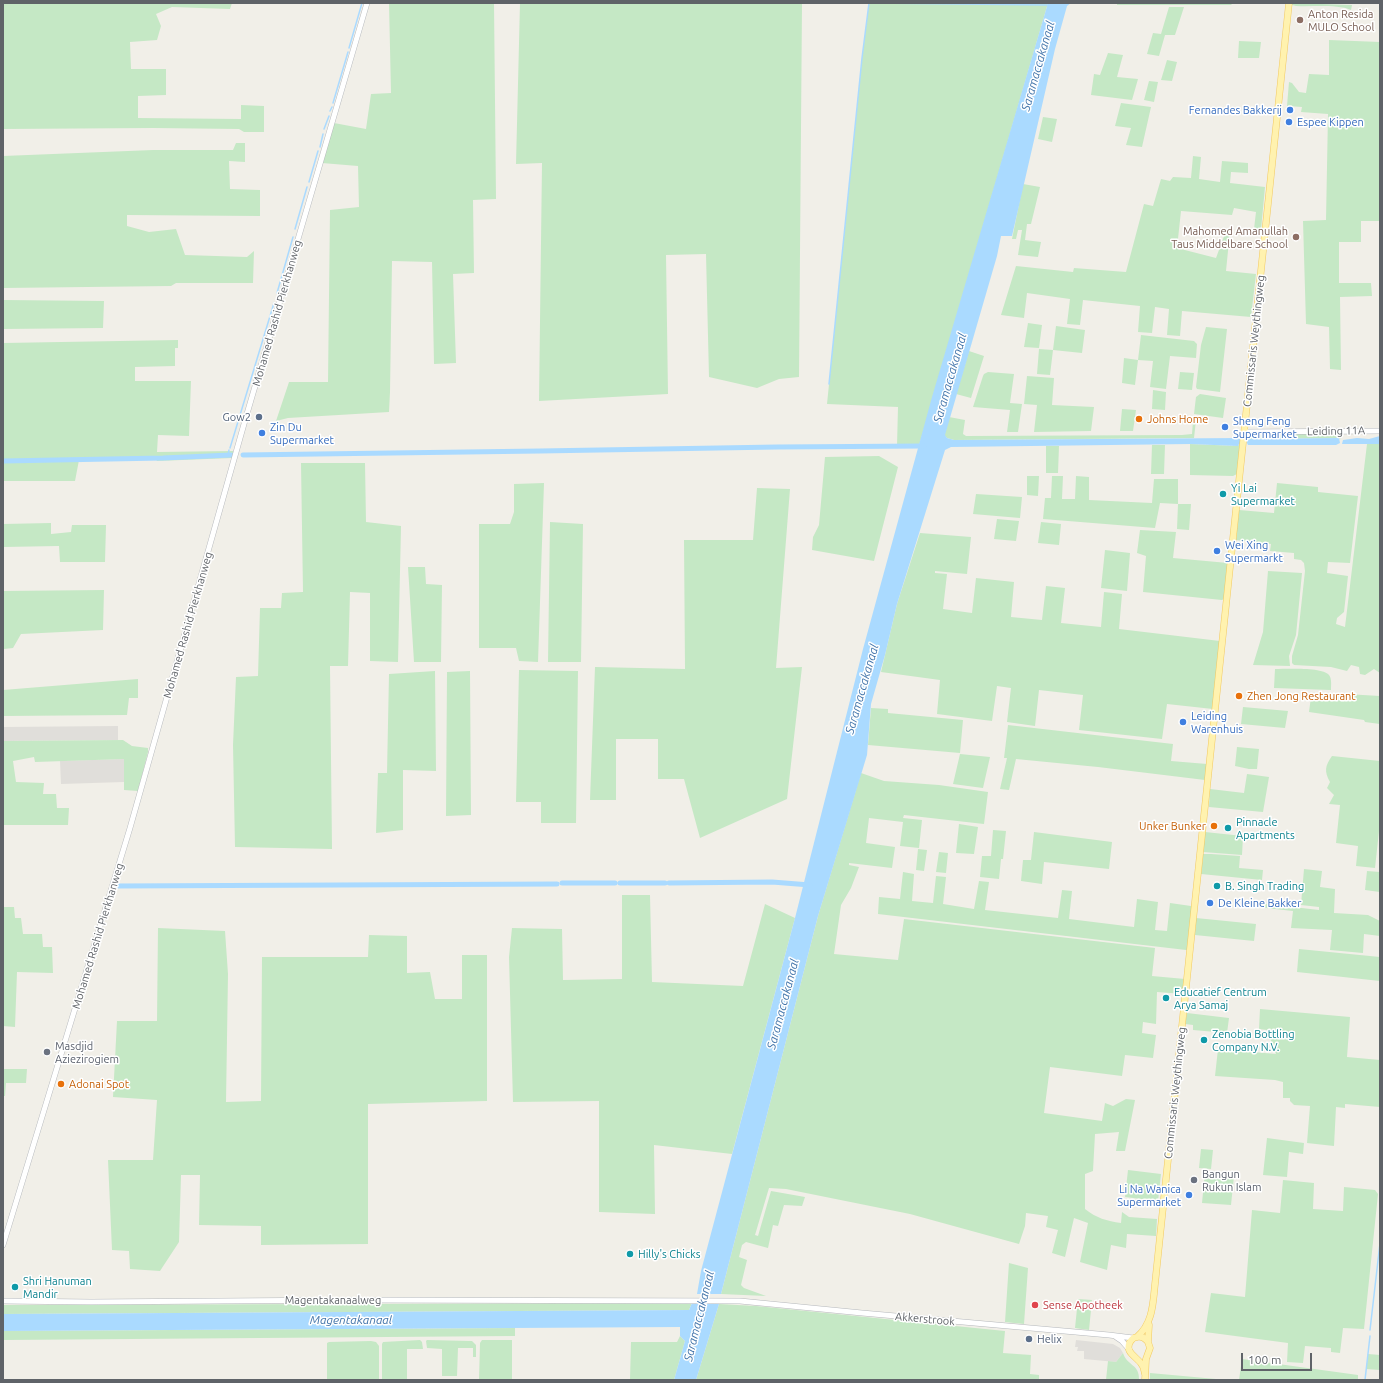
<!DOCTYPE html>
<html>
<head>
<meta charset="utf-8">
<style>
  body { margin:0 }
  #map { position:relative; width:1383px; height:1383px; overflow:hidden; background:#f1efe8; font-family:Ubuntu,sans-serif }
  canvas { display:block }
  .frame { position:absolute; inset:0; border:4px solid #5f6368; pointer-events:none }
  .scale { position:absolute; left:1241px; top:1353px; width:71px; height:18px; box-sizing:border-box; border:2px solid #5f6368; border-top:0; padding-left:5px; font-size:12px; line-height:14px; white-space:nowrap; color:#5f6368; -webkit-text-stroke:3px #fff; paint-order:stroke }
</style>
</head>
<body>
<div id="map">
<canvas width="1383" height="1383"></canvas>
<div class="frame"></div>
<div class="scale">100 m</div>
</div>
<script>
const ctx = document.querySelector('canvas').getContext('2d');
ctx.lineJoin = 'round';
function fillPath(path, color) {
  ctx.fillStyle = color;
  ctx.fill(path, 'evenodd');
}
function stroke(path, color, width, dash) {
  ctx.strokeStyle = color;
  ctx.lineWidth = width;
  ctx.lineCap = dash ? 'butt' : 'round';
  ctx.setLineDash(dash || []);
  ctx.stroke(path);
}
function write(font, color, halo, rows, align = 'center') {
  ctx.font = font + ' Ubuntu,sans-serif';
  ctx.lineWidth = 3;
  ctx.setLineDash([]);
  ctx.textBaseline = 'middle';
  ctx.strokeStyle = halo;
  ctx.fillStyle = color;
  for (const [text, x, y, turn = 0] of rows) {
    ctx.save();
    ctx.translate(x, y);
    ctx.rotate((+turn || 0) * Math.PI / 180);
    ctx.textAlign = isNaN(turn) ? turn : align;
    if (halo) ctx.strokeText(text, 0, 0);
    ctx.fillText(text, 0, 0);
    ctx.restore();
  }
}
const industrial = new Path2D(`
  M118 726V740L3 741V727Z
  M124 759V782L61 784 60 761Z
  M1076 1340 1113 1344 1120 1348 1123 1353 1116 1362 1084 1359V1351H1077L1078 1347H1075Z`);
const green = new Path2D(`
  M3 3H232L230 9 172 7 156 14 161 26 157 40 130 42 131 69H166V95L138 96V118L241 119V105L264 106V132H244L239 129 153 128 3 129Z
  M389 3H494L496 199 473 200 474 273 453 274 456 363 434 364 432 262 392 261 390 392 389 412 288 418 276 421 289 382H328L330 210 359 207 358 166 322 163 334 123 366 129 371 94 391 93Z
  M520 3H802L799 377 779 379 757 388 709 377 706 254 666 255 668 394 539 401 542 163 516 164Z
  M869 3H1048L919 446H897L898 407 827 404 862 58Z
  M1117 3H1233L1231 5H1117Z
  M1291 3 1352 5 1351 10C1336 4 1313 7 1296 6L1292 5Z
  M1169 7H1184L1175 35H1165L1159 56 1147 54 1153 33 1161 34Z
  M1329 40 1380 42V221H1361V242H1339V283H1371L1372 296 1340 297 1341 370 1330 369 1329 327 1306 324 1303 221 1326 220 1328 114 1301 112 1302 107 1287 106 1289 82 1292 83 1299 92 1306 93 1309 74 1329 75Z
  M1239 41 1261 42 1259 58H1238Z
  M1108 53 1123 55 1117 77 1138 79 1132 100 1091 95 1094 74 1100 75Z
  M1167 60 1177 62 1172 81 1161 80Z
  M1149 81 1158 82 1154 102 1144 100Z
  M1121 103 1151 107 1142 147 1126 145 1131 128 1115 126Z
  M1043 117 1057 119 1052 142 1038 139Z
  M236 143H245V162L229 161 230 189 260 190V216L127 215V226L149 232 176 229 185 255 247 257 254 251 253 283H176L171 286 3 288V156L153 150H233Z
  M1193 156 1201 157 1199 179 1220 182 1222 161 1248 163V173L1231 172 1230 183 1265 187 1261 230 1254 229 1256 212 1234 208 1232 215 1181 211 1177 248 1216 258 1226 231H1230L1226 271 1256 274 1251 317 1182 311 1180 336 1167 335 1169 309 1155 307 1152 333 1138 332 1140 306 1083 300 1080 325 1067 324 1070 299 1027 293 1024 318 1001 315 1016 266 1073 272 1074 268 1126 272 1144 204 1153 206 1161 179 1170 181 1173 177 1191 178Z
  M1023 184 1040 187 1031 224H1027L1025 240 1041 242 1038 257 1018 255 1022 230H1018L1016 239H1012Z
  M3 300 104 301 103 328 3 329Z
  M1028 323 1042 325 1039 348 1024 347Z
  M1056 326 1085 330 1082 353 1053 350Z
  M1206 327 1227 329 1220 392 1197 389 1196 387 1201 345Z
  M1141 335 1194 341 1197 344 1196 358 1170 356 1166 389 1150 387 1153 361 1138 360Z
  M178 340V348H175V366L135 367V381H191L189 436 158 435 157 452 233 451 234 454 232 458 157 461 156 459 79 460 75 481H3V343Z
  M1039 349 1053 350 1050 375 1037 374Z
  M969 351 984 356 971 398 956 394Z
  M1124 358 1138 360 1135 385 1122 383Z
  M988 372 1014 374 1010 403 1022 404 1018 432H1007L1010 410 973 407 983 376 984 374Z
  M1180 372 1194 373 1192 390 1178 389Z
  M1027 376 1054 378 1052 405 1094 407 1091 431 1034 432 1037 405 1024 404Z
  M1153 390 1166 392 1165 410 1152 409Z
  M1200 394 1226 398 1223 418 1194 414 1196 397Z
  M1122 409 1136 410 1133 431H1120Z
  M949 417 965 420 963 434 966 436 1182 435 1192 434 1193 421 1196 420 1194 438 954 440 947 438 944 435Z
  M1255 434H1339L1341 435 1340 440 1339 438 1251 439 1247 440 1248 436Z
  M1190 444 1238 446 1239 444H1240L1237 474 1233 476 1190 475Z
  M1367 444H1380V684H1379L1380 673 1374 669 1365 675 1360 674 1359 667 1351 665 1347 671 1331 667 1294 665 1292 663V656L1298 635 1305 571 1304 563 1301 560 1294 559V553L1270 551 1271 544 1236 540 1239 510 1274 513 1277 483 1318 487V492L1358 496 1350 563 1328 562 1327 573 1348 576 1344 612 1337 618 1336 624 1345 627Z
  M1152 445H1165L1164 474H1151Z
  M1046 446H1059L1058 473H1046Z
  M879 456 898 467 874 561 812 550 813 537 819 525 825 457Z
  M301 463H365L366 522 401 526 398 662 370 661V593L350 592 348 666H330L332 849 235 847 233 745 236 677 258 676 260 608H281L282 593 303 592Z
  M1027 476H1039L1038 496 1027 495Z
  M1052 476H1063L1062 499H1075L1076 476 1089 477V500L1152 503 1154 479H1178V504H1191L1189 530 1177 529 1178 504 1160 503 1155 528 1043 519 1045 498H1051Z
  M544 483 538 662 519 661 516 648H479V524H510L514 512V484Z
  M757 488 790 489 776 668 802 667 787 799 700 838 684 779H658V739H616V800H590L595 667 685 669 684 540H753Z
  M976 494 1022 497 1020 518 973 514Z
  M997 519 1019 521 1016 541 994 539Z
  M550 522 583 524 581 662H548Z
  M1041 522 1061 524 1059 545 1038 543Z
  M51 523V534L71 532 72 525H106L105 562H60L59 546 3 547V524Z
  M1140 530 1176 532 1173 558 1228 563 1224 599 1222 600 1143 592 1146 556 1137 553Z
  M920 533 971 537 967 574 935 571V573L947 574 943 609 972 613 976 578 1014 582 1011 617 1042 620 1046 586 1065 588 1061 623 1101 627 1104 592 1122 594 1119 629 1220 641 1213 709 1167 704 1162 739 1079 730 1083 695 1039 690 1035 726 1007 722 1011 688 997 686 992 721 937 714 940 680 881 672 897 604Z
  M1105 550 1130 553 1127 591 1101 588Z
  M408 567H425L426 584 442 585 441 662H414Z
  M1268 571 1302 573 1296 635 1289 656 1290 666 1253 665 1263 632Z
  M104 590 103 630 21 634 13 648 4 649 3 690 138 679V698H129L127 715 3 716V591Z
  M1275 669C1286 669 1323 667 1329 675 1332 679 1331 685 1331 690L1274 688Z
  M519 670 578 671 576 823H541V802H516Z
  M435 671 436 771 403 770V830L376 833 378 773H387L389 674Z
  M470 671 471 815 446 816 447 672Z
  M1329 693 1380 696V724L1365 722 1364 720 1309 712 1311 697 1328 699Z
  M1243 707 1288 711 1285 728 1241 724Z
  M871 708 888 709V713L963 720 960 753 868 745Z
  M1008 725 1173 744 1171 761 1207 764 1205 780 1098 767 1016 759 1009 790 1000 789 1007 758H1004Z
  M123 740 132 746 148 748V752L138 791 124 790V759L35 762 34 757 13 761 16 782 44 783 43 794H56L57 808H69L68 825H3V741Z
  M1237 747 1259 749 1257 769H1249L1235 766Z
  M960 754 990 757 983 788 953 784Z
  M1332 756 1380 761V831H1379L1375 868 1356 866 1358 846 1336 843 1340 805 1329 804 1334 795 1327 788 1330 782C1324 771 1325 766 1332 756Z
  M861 773 884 781 939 785 988 792 984 824 904 815 903 818 922 820 919 848 900 846 903 822 869 818 866 843 895 847 892 868 849 863V865L859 867 851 888 841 905 834 954 898 960 904 919 1155 948 1152 976 1185 979 1184 994 1157 992 1156 1024 1143 1022 1142 1033 1156 1035 1153 1058 1125 1055 1122 1076 1050 1067 1044 1113 1102 1121 1105 1103 1113 1106 1126 1099 1135 1100 1125 1151H1116L1119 1132 1095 1134 1093 1171 1085 1174V1209C1096 1218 1107 1221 1121 1223L1122 1212 1129 1217 1157 1219 1156 1236 1127 1234 1126 1248 1111 1245 1107 1270 1080 1262 1088 1223 1074 1218 1065 1257 1052 1253 1058 1230 1046 1227 1048 1216 1026 1213 1025 1226 1019 1244 910 1214 786 1189 769 1188 755 1235 758 1236 771 1191 805 1197 802 1206 784 1205 778 1226 773 1225 768 1248 746 1242 742 1245 739 1257 747 1260 741 1285 744 1288 766 1296 721 1294 818 916Z
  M1247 774 1269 777 1263 812 1209 807 1210 789 1244 793Z
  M959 824 978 827 974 854 956 853Z
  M993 830 1006 831 1003 859H1001L999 879 980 877 982 856H991Z
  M1034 832 1112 842 1109 869 1044 862 1042 884 1021 881 1023 860H1031Z
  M1205 832 1243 836 1242 855 1203 852Z
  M918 849 927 850 924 871 916 870Z
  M939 852 948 853 946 873 936 872Z
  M1203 854H1211L1240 856 1239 868 1263 870 1262 880 1201 874Z
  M1304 869 1322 871 1320 887 1335 889 1334 913 1368 915 1380 921V936L1364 934 1363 953 1330 950 1332 930 1291 928 1293 911 1257 907 1258 903 1319 910V907L1301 905Z
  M1367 871 1380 872V892L1365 890Z
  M903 872 914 874 912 901 933 903 936 876 946 877 943 904 974 909 979 881 989 882 985 910 1058 918 1062 890 1072 891 1069 919 1134 927 1137 899 1158 902 1155 930 1167 931 1170 903 1191 906 1192 907 1188 949 1186 950 878 914 879 897 900 899Z
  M622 895H650L652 982 743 986 765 904 795 918 732 1154 654 1145 655 1214 599 1212V1101L513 1102 509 957 512 928 562 929 563 980 622 979Z
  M3 907H14L15 918H21L23 934H42L43 947H52L53 973 17 972 15 1027 3 1026Z
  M1196 918 1256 924 1254 941 1195 935Z
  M158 928 225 931 228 974 226 1102 261 1101 262 957H368L369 935 407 936V973L430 972 435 999H462V955H487V1101L368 1104V1244L261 1245V1226L199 1225 200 1175H181L179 1242 160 1271 130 1269 129 1251 112 1250 108 1160H153L157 1100 113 1097 117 1021H157Z
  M1299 949 1380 957V981L1297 972Z
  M1260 1009 1350 1017 1347 1057 1380 1060V1107L1345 1104V1108L1336 1107 1334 1146 1307 1143 1310 1106 1294 1105 1290 1101V1098H1283V1082L1275 1080 1215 1076 1218 1049 1276 1054 1267 1030 1259 1029Z
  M1187 1013 1229 1018 1227 1033 1193 1030V1025L1185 1024Z
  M3 1069H27L26 1083H6L5 1096H3Z
  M1267 1138 1304 1143 1303 1154 1289 1152 1287 1177 1263 1175Z
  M1201 1149 1213 1150 1211 1169 1199 1168Z
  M1128 1170 1161 1174 1158 1201 1125 1197Z
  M1205 1172 1234 1176 1231 1205 1202 1203Z
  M1283 1180 1314 1183 1313 1209 1343 1211 1344 1187 1375 1190 1378 1194 1364 1329 1343 1328 1340 1353 1331 1352V1348L1305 1346 1303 1363 1287 1362 1288 1343 1205 1332 1211 1293 1245 1297 1252 1210 1280 1213Z
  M1009 1263 1028 1268 1024 1324 1005 1322Z
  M1078 1299 1092 1300 1089 1330 1075 1328Z
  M692 1303 689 1310 3 1314V1305Z
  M719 1304 756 1306 1005 1331 1003 1353 1031 1355 1030 1374 1039 1375V1380H696Z
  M515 1328V1336L3 1340V1331Z
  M680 1336 685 1341 674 1380H630L631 1342H677Z
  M420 1340 422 1342 423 1349H407V1380H382V1344L383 1342Z
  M427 1340 472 1341 476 1345V1357H473V1348H458L457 1376H442V1349L427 1348 426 1341Z
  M482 1340H512V1380H479L480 1343Z
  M371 1341 376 1342 379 1346V1380H327V1343L329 1342Z
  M1123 1353C1127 1366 1140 1364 1139 1380H1106L1108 1361 1116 1362Z
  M1368 1354 1380 1355V1370L1366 1369Z
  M1242 1359 1358 1375V1380H1239Z
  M1150 1373 1227 1380H1150Z`);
const water = new Path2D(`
  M1048 3H1071L1067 6 1055 49 1012 236H1001L997 256 945 435 947 438 954 440 1241 438 1240 444H1239L1238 446 1190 444 951 447 945 450 897 604 885 655 871 704 867 755 818 916 721 1294H697L701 1271 795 918 863 649 932 397Z
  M1380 436V444H1342L1343 440 1357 438 1369 439Z
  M1339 438 1340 443 1336 445H1248L1247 443V440L1251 439Z
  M692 1303 719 1304 696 1380H674L685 1341 680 1336V1327L3 1331V1314L689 1310Z`);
const stream = new Path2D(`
  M872 3 1048 5
  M349 48 362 3
  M333 103 348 52
  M330 111 332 107
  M324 129 329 116
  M320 147 323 134
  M309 182 318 151
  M295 229 307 187
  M277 293 293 237
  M829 384 862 58 869 3
  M230 448 274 303
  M228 455 229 450
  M1370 1330 1380 1243
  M1365 1380 1370 1336`);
const canal = new Path2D(`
  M243 455 540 451 777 447 924 446
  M3 461 163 458 231 455
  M562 883H615
  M620 883H665
  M669 883 772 882 810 885
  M118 886 557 884`);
const minor = new Path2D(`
  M1244 432 1380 431
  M3 1245 130 828 244 424 367 3
  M3 1301 91 1302 350 1300 740 1301 862 1313 1109 1335 1133 1338
  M1116 1337 1122 1341 1129 1349`);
const major = new Path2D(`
  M1137 1337C1153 1323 1153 1303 1155 1284L1289 3
  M1145 1374C1144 1371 1144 1367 1142 1365 1138 1357 1124 1353 1130 1342 1132 1339 1134 1337 1137 1337 1142 1336 1145 1338 1148 1342
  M1145 1380 1146 1359 1150 1348 1148 1342 1149 1325`);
const markers = [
  [1300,20,4,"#8d6e63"],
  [1290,110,4,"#3f7fe0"],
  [1289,122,4,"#3f7fe0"],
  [1296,237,4,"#8d6e63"],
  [259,417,4,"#5c6f8a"],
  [1139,419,4,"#e8710a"],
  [1225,427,4,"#3f7fe0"],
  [262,433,4,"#3f7fe0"],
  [1223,494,4,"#0f9aa8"],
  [1217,551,4,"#3f7fe0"],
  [1239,696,4,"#e8710a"],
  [1183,722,4,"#3f7fe0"],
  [1214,826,4,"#e8710a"],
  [1228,828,4,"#0f9aa8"],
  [1217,886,4,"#0f9aa8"],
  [1210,903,4,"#3f7fe0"],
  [1166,998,4,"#0f9aa8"],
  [1204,1040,4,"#0f9aa8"],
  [47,1052,4,"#6b7280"],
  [61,1084,4,"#e8710a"],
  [1194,1180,4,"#6b7280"],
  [1189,1195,4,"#3f7fe0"],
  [630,1254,4,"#0f9aa8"],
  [15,1287,4,"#0f9aa8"],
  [1035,1305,4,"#e0444e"],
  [1029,1339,4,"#5c6f8a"]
];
const educationNames = [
  ["Anton Resida",1308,14],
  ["MULO School",1308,27],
  ["Mahomed Amanullah",1288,231,"right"],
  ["Taus Middelbare School",1288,244,"right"]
];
const shopNames = [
  ["Fernandes Bakkerij",1282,110,"right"],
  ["Espee Kippen",1297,122],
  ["Sheng Feng",1233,421],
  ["Supermarket",1233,434],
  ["Zin Du",270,427],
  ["Supermarket",270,440],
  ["Wei Xing",1225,545],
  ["Supermarkt",1225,558],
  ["Leiding",1191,716],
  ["Warenhuis",1191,729],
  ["De Kleine Bakker",1218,903],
  ["Li Na Wanica",1181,1189,"right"],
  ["Supermarket",1181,1202,"right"]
];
const streetNames = [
  ["Mohamed Rashid Pierkhanweg",277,313,-74],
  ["Commissaris Weythingweg",1254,341,-84],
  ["Leiding 11A",1336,431,-1],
  ["Mohamed Rashid Pierkhanweg",188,625,-74],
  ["Mohamed Rashid Pierkhanweg",98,936,-73],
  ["Commissaris Weythingweg",1175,1093,-84],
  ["Magentakanaalweg",333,1300],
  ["Akkerstrook",925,1319,5]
];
const serviceNames = [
  ["Gow2",251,417],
  ["Helix",1037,1339,"left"]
];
const foodNames = [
  ["Johns Home",1147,419],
  ["Zhen Jong Restaurant",1247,696],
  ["Unker Bunker",1206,826,"right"],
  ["Adonai Spot",69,1084]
];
const cultureNames = [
  ["Yi Lai",1231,488],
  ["Supermarket",1231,501],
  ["Pinnacle",1236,822],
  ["Apartments",1236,835],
  ["B. Singh Trading",1225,886],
  ["Educatief Centrum",1174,992],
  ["Arya Samaj",1174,1005],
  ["Zenobia Bottling",1212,1034],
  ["Company N.V.",1212,1047],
  ["Hilly's Chicks",638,1254],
  ["Shri Hanuman",23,1281],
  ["Mandir",23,1294]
];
const worshipNames = [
  ["Masdjid",55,1046],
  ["Aziezirogiem",55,1059],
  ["Bangun",1202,1174],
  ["Rukun Islam",1202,1187]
];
const healthNames = [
  ["Sense Apotheek",1043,1305]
];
const waterNames = [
  ["Saramaccakanaal",1038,66,-74],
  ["Saramaccakanaal",950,378,-74],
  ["Saramaccakanaal",862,689,-74],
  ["Saramaccakanaal",783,1004,-75],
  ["Saramaccakanaal",699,1316,-76],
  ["Magentakanaal",351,1320]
];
fillPath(industrial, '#e0deda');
fillPath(green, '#c5e8c5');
fillPath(water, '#aadaff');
stroke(stream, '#aadaff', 1.5);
stroke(canal, '#aadaff', 5);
stroke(minor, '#b5b8bc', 6);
stroke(major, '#f2c960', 7);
stroke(minor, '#fff', 5);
stroke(major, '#fff2af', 6);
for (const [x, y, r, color] of markers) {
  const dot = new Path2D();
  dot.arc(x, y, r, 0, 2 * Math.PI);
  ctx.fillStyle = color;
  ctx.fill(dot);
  stroke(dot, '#fff', 1.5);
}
write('11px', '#785e54', '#fff', educationNames, 'left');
write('11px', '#366cbe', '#fff', shopNames, 'left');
write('11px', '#5f6368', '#fff', streetNames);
write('11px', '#4e5e75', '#fff', serviceNames, 'right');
write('11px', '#c56008', '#fff', foodNames, 'left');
write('11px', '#0d838f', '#fff', cultureNames, 'left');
write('11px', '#5b616d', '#fff', worshipNames, 'left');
write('11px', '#be3a42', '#fff', healthNames, 'left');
write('italic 12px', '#4174aa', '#fff', waterNames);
</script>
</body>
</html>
